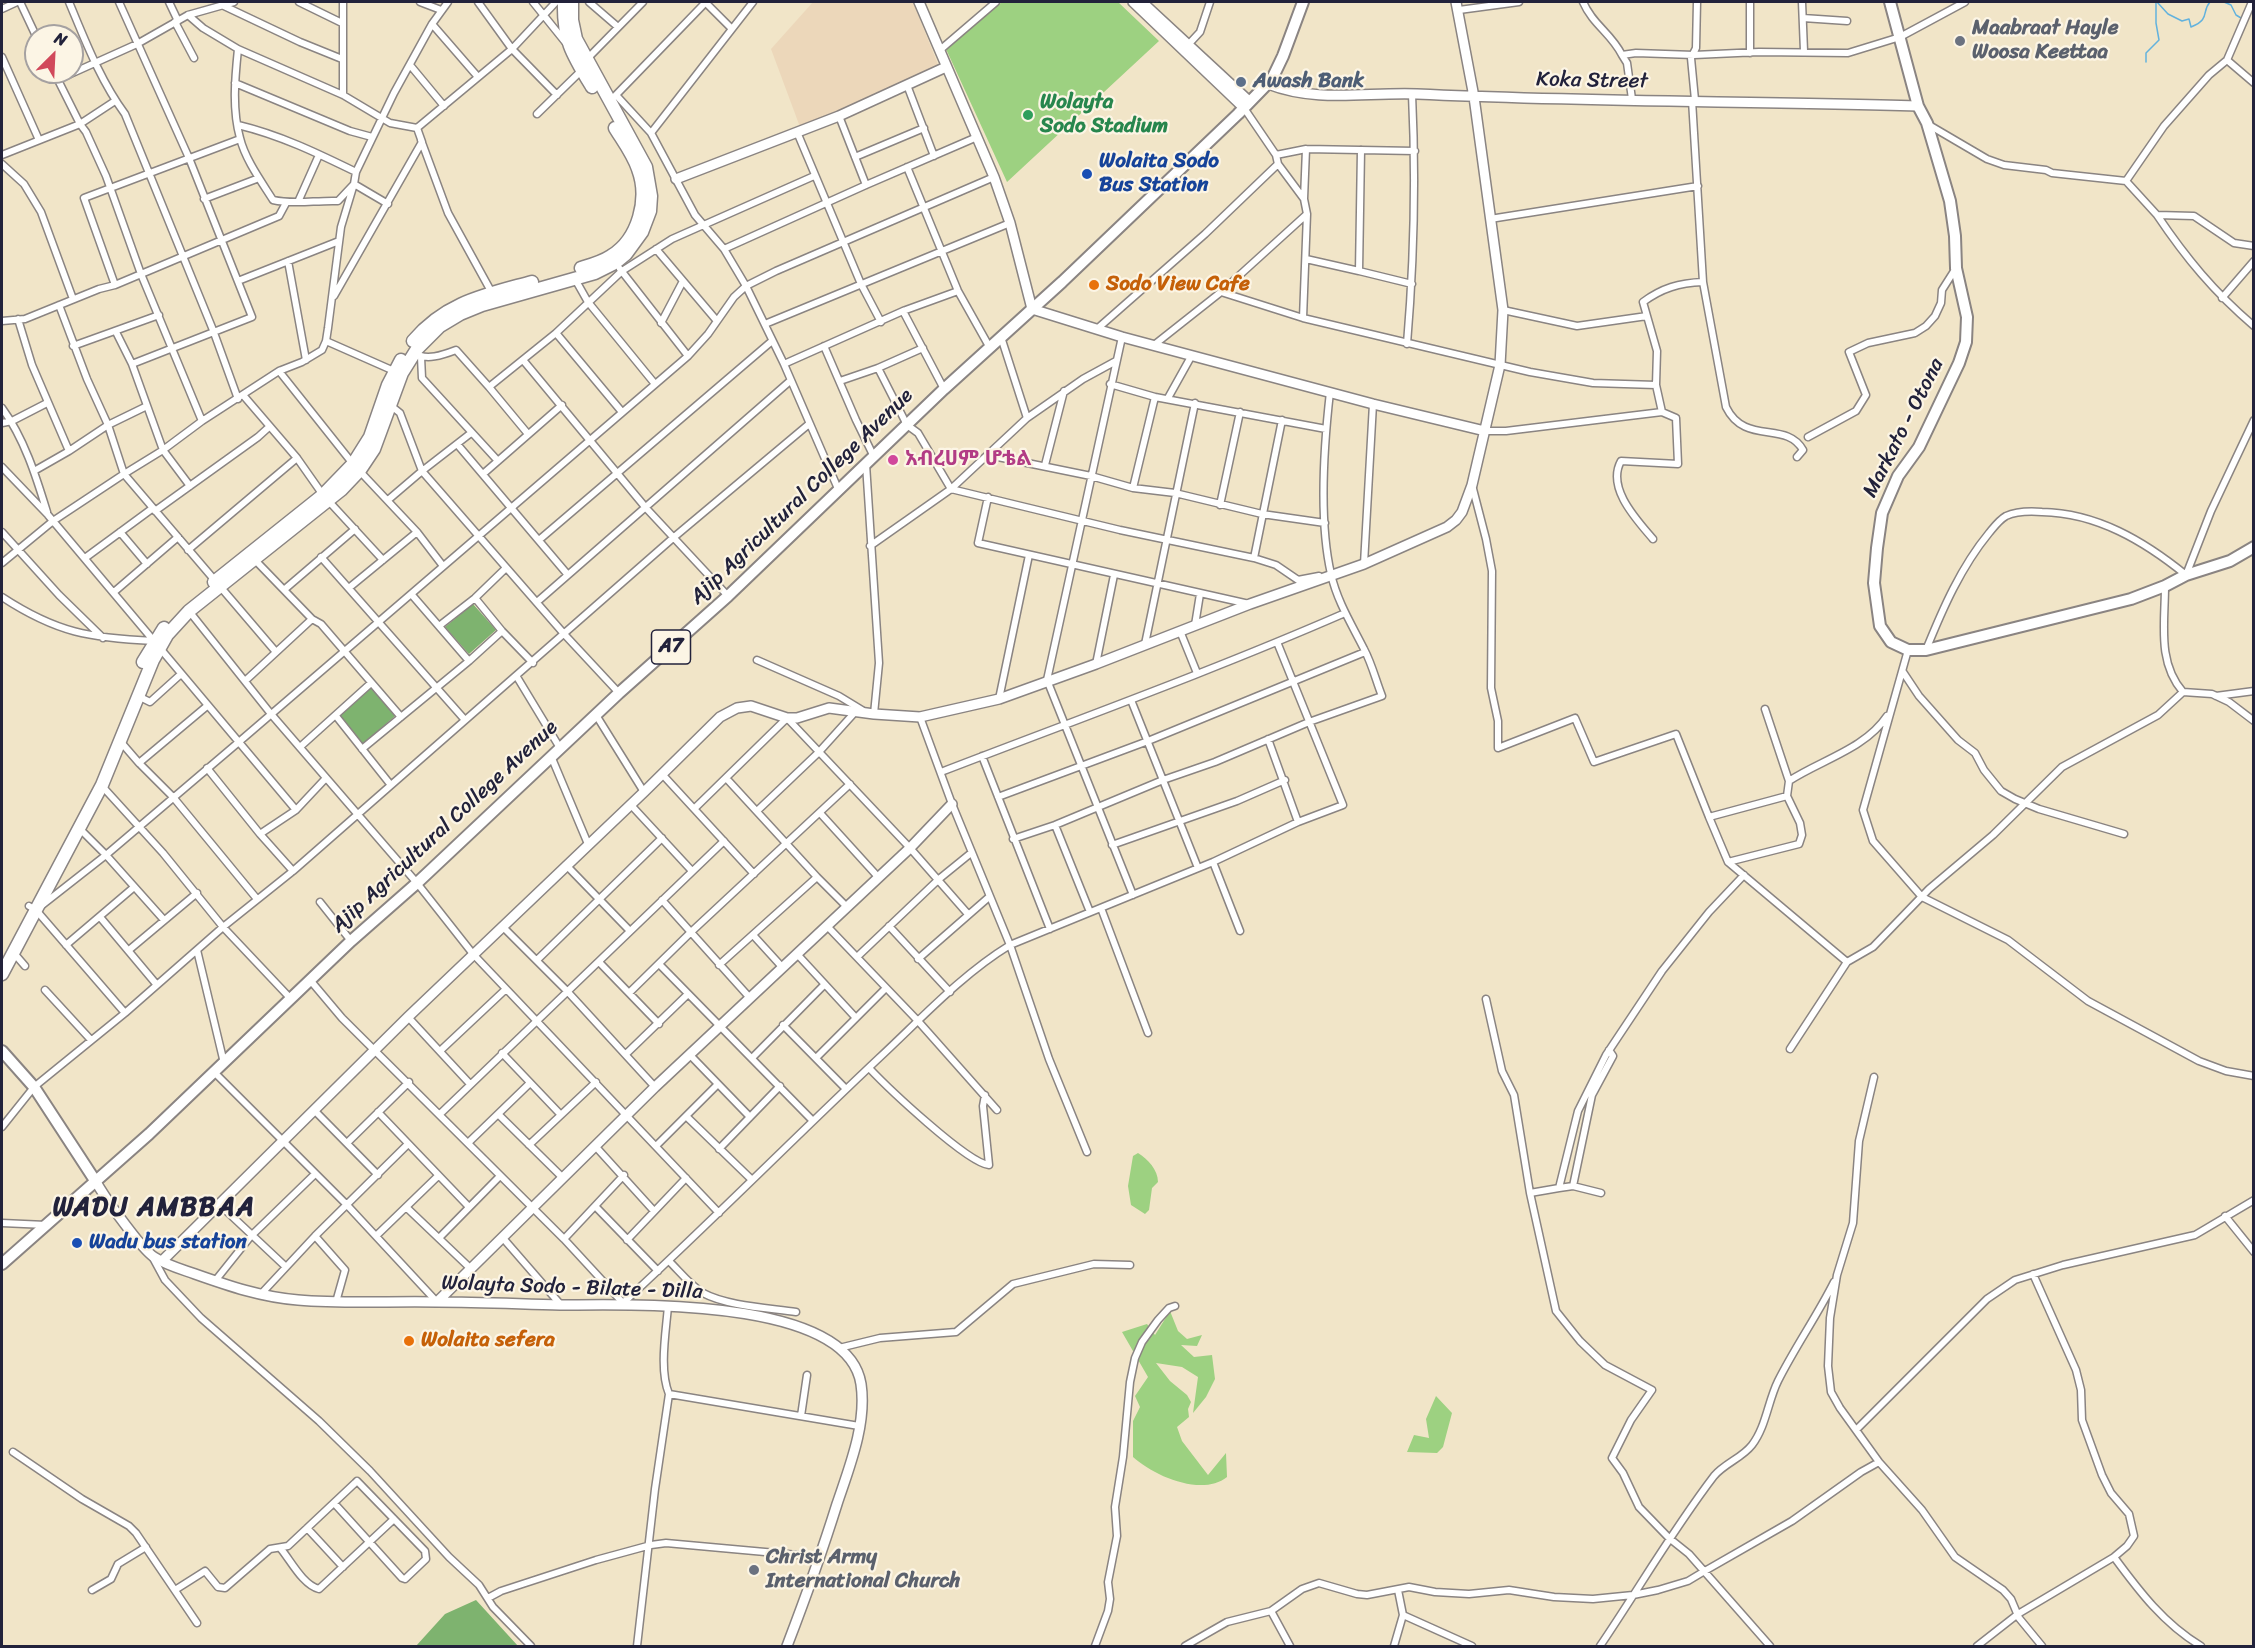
<!DOCTYPE html>
<html>
<head>
<meta charset="utf-8">
<style>
  body { margin:0 }
  #map { position:relative; width:2255px; height:1648px; overflow:hidden; background:#f1e5c8; font-family:Sriracha,sans-serif }
  canvas { display:block }
  .frame { position:absolute; inset:0; border:3px solid #22223b; pointer-events:none }
  .north { position:absolute; left:24px; top:24px; width:60px; height:60px; box-sizing:border-box; background:#fcf5e5; border:2px solid #a5a1a1; border-radius:50%; rotate:24deg; font-size:16px; font-weight:700; line-height:24px; text-align:center; color:#22223b }
  .north::after { content:''; display:block; margin:auto; width:21px; height:27px; background:#d1495b; clip-path:polygon(50% 0,100% 100%,50% 72%,0 100%) }
</style>
</head>
<body>
<div id="map">
<canvas width="2255" height="1648"></canvas>
<div class="frame"></div>
<div class="north">N</div>
</div>
<script>
const ctx = document.querySelector('canvas').getContext('2d');
ctx.lineJoin = 'round';
function fillPath(path, color) {
  ctx.fillStyle = color;
  ctx.fill(path, 'evenodd');
}
function stroke(path, color, width, dash) {
  ctx.strokeStyle = color;
  ctx.lineWidth = width;
  ctx.lineCap = dash ? 'butt' : 'round';
  ctx.setLineDash(dash || []);
  ctx.stroke(path);
}
function write(font, color, halo, rows, align = 'center') {
  ctx.font = font + ' Sriracha,"Noto Sans Ethiopic",sans-serif';
  ctx.lineWidth = 4.5;
  ctx.setLineDash([]);
  ctx.textBaseline = 'middle';
  ctx.strokeStyle = halo;
  ctx.fillStyle = color;
  for (const [text, x, y, turn = 0] of rows) {
    ctx.save();
    ctx.translate(x, y);
    ctx.rotate((+turn || 0) * Math.PI / 180);
    ctx.textAlign = isNaN(turn) ? turn : align;
    if (halo) ctx.strokeText(text, 0, 0);
    ctx.fillText(text, 0, 0);
    ctx.restore();
  }
}
const built = new Path2D(`
  M813 2H913L939 67 848 109 800 127 771 49Z`);
const green = new Path2D(`
  M1002 2H1118L1159 41 1007 182 946 49Z
  M1138 1153C1148 1159 1158 1170 1158 1182L1152 1188 1149 1210 1145 1214 1131 1205 1128 1186 1133 1156Z
  M1170 1311 1178 1331 1187 1339 1202 1335 1197 1346 1181 1345 1194 1357 1212 1355 1215 1379 1206 1397 1193 1413 1198 1377 1182 1367 1156 1363 1170 1381 1187 1395 1191 1402 1188 1409 1189 1417 1177 1427 1182 1441 1208 1475 1226 1453 1227 1477C1202 1497 1154 1476 1133 1457V1421L1140 1407 1135 1396 1148 1377 1122 1332 1147 1324 1155 1335Z
  M1436 1396 1452 1413 1443 1447 1437 1453 1407 1452 1414 1435 1429 1438 1426 1419Z`);
const forest = new Path2D(`
  M473 604 496 630 469 654 445 627Z
  M371 686 395 716 362 745 338 716Z
  M476 1600 518 1646H416L445 1614Z`);
const stream = new Path2D(`
  M2157 2 2168 14 2182 21 2189 19 2191 27C2211 19 2201 12 2210 2
  M2224 2 2231 5 2236 15 2241 18
  M2146 62V53L2159 40 2156 23V2`);
const street = new Path2D(`
  M20 2 36 36
  M69 2C85 40 100 80 125 114L213 330 238 399
  M119 2 189 158 252 317 132 364
  M169 2 178 21
  M299 2 342 23
  M343 2V95
  M420 2 441 10
  M478 2 512 49 557 95
  M533 2 566 43
  M589 2 618 27
  M705 2 732 29
  M1583 2C1593 25 1611 33 1622 55L1636 53 1694 55 1759 52 1848 53 1900 37 1965 2
  M1802 2 1804 51
  M224 6 300 42 342 59
  M2 9 17 2
  M1459 10 1519 2
  M188 15 203 28 238 49C235 78 232 109 240 138 245 159 261 181 273 200 294 205 316 200 338 201L354 184 356 172 394 93 432 24 448 2
  M1803 18 1847 21
  M175 22 194 58
  M432 24 478 77
  M1187 46 1200 32 1210 2
  M238 49 343 95 390 123 417 128 512 49 556 2
  M940 50 996 2
  M1750 53V2
  M1622 55 1627 63 1632 99
  M2 57 39 140
  M587 59 643 2
  M2227 60 2254 83
  M410 65 444 106
  M54 72 80 124 86 132 106 176 141 274 202 421
  M57 80 137 44 188 15 234 2
  M235 83 350 131 372 137
  M907 85 934 156
  M616 95 651 133 695 215 724 249 746 286 784 364 839 491
  M614 97 706 2
  M1692 100 1703 282 1726 407C1745 446 1786 420 1803 450L1797 457
  M1695 100 1691 58 1696 48 1697 2
  M537 114 582 70
  M839 116 866 185
  M238 125C280 135 317 153 356 172
  M1929 125 1987 159 2004 165 2046 170 2052 173 2126 181 2157 215 2194 216 2234 243 2254 246
  M797 132 861 284 881 322
  M651 133 753 2
  M421 140 448 213 492 293
  M1361 150 1359 271 1412 284
  M2 155 80 124 115 101
  M1276 155 1306 149 1415 151
  M855 157 924 128
  M2 164 24 184 41 212 73 299
  M907 167 958 291 990 348
  M2126 181 2164 126 2209 75 2227 60 2252 2
  M204 199 259 178
  M1304 199 1306 149
  M298 202 319 155
  M2157 215C2186 258 2214 292 2254 326
  M1490 219 1698 186
  M656 249 717 321
  M724 249 866 185 977 137
  M1306 259 1359 271
  M288 261 306 360
  M620 269 688 356
  M575 279 588 302 655 384
  M238 281 339 241
  M115 285 84 198 240 139
  M1221 292 1303 318 1530 372 1593 383 1656 385
  M334 296 422 142 417 128
  M2222 298 2254 261
  M59 305 87 379 108 425 124 474 276 652
  M1503 310 1577 326 1647 316 1643 302C1662 288 1679 283 1703 282
  M903 311 944 389
  M1647 316 1657 351 1656 385 1662 412
  M1303 318 1307 214
  M18 319 32 365 69 451
  M2 321 25 319 99 289 115 285 279 216 286 203
  M661 323 683 281
  M765 324 1010 223
  M1097 329 1205 234 1278 164
  M116 332 132 364 163 450 190 486
  M556 333 622 412
  M1001 337 1027 418
  M1122 337 1047 680 1133 895
  M326 341 394 371
  M1407 344C1414 261 1416 177 1412 94
  M1154 345 1221 292 1307 214 1304 199 1278 164 1276 155 1244 108
  M73 346 159 315
  M824 346 856 420 874 457
  M414 353C426 361 443 355 456 350L489 387 556 333 622 271 672 239 814 176
  M421 357 422 378 498 461
  M523 360 646 508 728 596
  M784 364 903 311 958 291
  M878 368 907 425 918 433 951 489 1120 530 1254 558 1276 565 1298 580 1319 576
  M279 371 353 464 417 532 443 566
  M840 381 878 368 923 348
  M1110 384 1155 397 1326 429
  M489 387 528 434
  M243 395 297 458 323 495 383 560
  M1168 398 1192 355
  M390 405 400 413 422 471 471 433
  M2 408C24 438 36 476 47 512
  M2 423 12 421 47 403
  M1485 431H1506L1662 412 1676 418 1678 464 1621 461C1606 488 1637 520 1653 539
  M1808 437 1856 411 1866 395 1849 352 1868 343 1915 333 1926 326 1935 316 1941 303 1942 290 1956 268
  M457 444 568 575
  M988 455 1091 476 1133 488 1175 493 1262 514 1325 523
  M866 464 879 663 874 714
  M1045 465 1064 391
  M2 467 48 515 296 810
  M34 471 69 451 108 425 147 406
  M483 474 562 405
  M1472 485 1486 539 1492 571 1491 688 1498 721V748L1575 718 1594 762 1676 734 1709 817 1787 796
  M1133 488 1155 397
  M988 497 978 543 1249 604
  M388 500 422 471 565 635 619 693
  M1220 505 1240 412
  M155 511 258 437 269 427
  M2 532 59 595 103 638
  M120 532 147 564
  M539 540 772 341
  M870 546 951 489 1027 418 1083 379 1116 361
  M188 550 297 458
  M321 557 465 720
  M85 558 153 508
  M1254 558 1282 420
  M255 560 312 619
  M2 563 53 521 124 474 163 450 202 421 279 371 302 362 322 350 326 341 328 328 341 227 354 184 388 204
  M1364 564 1373 404
  M2165 586C2165 623 2157 662 2183 692L2212 694 2229 702 2254 721
  M350 587 417 532
  M285 589 355 529
  M114 592 178 537
  M412 595 469 661
  M2 597C57 633 90 638 154 641
  M475 598 502 631 533 663
  M537 602 790 381
  M189 611 271 714 417 883 473 954 719 1213
  M1195 625 1200 594
  M439 626 475 598 506 568
  M1180 631 1197 673
  M1145 644 1195 403
  M1908 650 1863 810 1873 841 1922 897 2008 940 2088 1001 2199 1061 2226 1071 2254 1076
  M1926 650C1943 608 1961 567 1989 533 1994 527 1999 520 2006 516 2017 511 2029 511 2042 512 2097 513 2144 541 2186 575L2211 511 2254 420
  M757 660 839 696 862 710
  M1096 664 1114 575
  M1903 672 1919 696 1958 740 1975 753 1984 770 2001 791 2015 799 2039 809 2124 834
  M517 677 560 748
  M245 681 312 619 321 624 401 717
  M138 696 150 702 181 674
  M2216 696 2254 691
  M999 699 1029 555
  M1131 700 1198 868
  M596 715 644 792
  M336 716 390 784
  M920 717 952 804 1010 945 1049 1059 1087 1152
  M1268 739 1298 822
  M120 741 139 763 173 797 257 899
  M300 747 371 683
  M362 749 469 661 502 631
  M551 756 588 844
  M982 756 1050 929
  M139 763 207 706
  M207 768 260 834 293 871
  M941 772C1076 720 1212 671 1345 613
  M662 774 754 874
  M726 778 817 877 847 907
  M1789 781C1821 760 1865 749 1887 716
  M102 786 163 853 223 927 291 999
  M998 797 1148 741 1365 652
  M630 804 692 871
  M695 808 787 718 910 848 967 913
  M757 811 819 752 856 711
  M820 813 879 878
  M1709 817 1728 862 1847 962
  M1055 825 1090 912
  M79 828 106 855 164 920
  M260 834 296 810 326 778
  M1013 839 1055 825 1163 780 1215 762 1309 722 1382 696C1376 681 1372 664 1364 649 1352 625 1337 601 1331 574 1319 522 1324 445 1330 392
  M1112 845 1237 801 1285 780
  M1213 862 1240 931
  M1728 862 1799 844 1802 835 1800 823 1787 796 1789 781 1765 709
  M566 865 630 931
  M1744 875 1709 912 1662 971 1606 1055 1578 1111 1559 1188 1530 1193 1556 1311 1580 1341 1605 1365 1652 1390 1631 1420 1612 1458 1623 1473 1639 1507 1669 1538 1689 1554 1770 1646
  M662 900 750 998
  M320 902 351 941
  M29 906 36 910 125 1013
  M41 906 106 855 240 741 688 356 708 334 734 297 746 286 776 271 994 177
  M1101 908 1148 1033
  M100 917 157 985
  M827 926 918 1021 997 1110
  M889 926 950 992
  M503 927 567 991 655 1087
  M753 935 783 968
  M66 945 133 888
  M129 950 197 893
  M197 950 224 1063
  M13 952 25 966
  M797 954 856 1018
  M857 957 939 879 971 853
  M918 959 989 897
  M537 960 662 838
  M599 962 659 1024
  M659 964 813 1121
  M719 965 817 877
  M310 980 342 1018 564 1239 623 1303C710 1223 793 1139 879 1058 921 1019 961 975 1010 945L1213 862 1298 822 1343 805 1277 642
  M45 990 91 1040
  M629 993 690 933 850 784
  M1486 999 1502 1071 1514 1095 1530 1193
  M408 1017 470 1084
  M783 1025 846 1089
  M1790 1049 1847 962 1873 947 1929 889 1993 835 2062 767 2158 715 2183 692
  M440 1051 506 989
  M502 1053 561 1115
  M626 1054 688 994
  M690 1055 750 1117
  M752 1058 824 985
  M816 1058 886 988
  M869 1068C887 1087 967 1163 989 1165L983 1106 985 1095
  M215 1073 347 1205 437 1302
  M1874 1077 1859 1141 1853 1223 1837 1275 1830 1318 1828 1366 1831 1392 1840 1408 1879 1462 1922 1510 1955 1557 2003 1590 2011 1599 2019 1618 2042 1646
  M315 1111 378 1175
  M378 1112 469 1207
  M440 1114 724 841
  M498 1114 563 1178
  M687 1117 751 1179
  M2 1127 34 1087 125 1013 223 927 293 871 673 538 809 424
  M347 1143 409 1082
  M468 1143 530 1083
  M529 1145 596 1082
  M656 1146 717 1085
  M596 1147 654 1211
  M719 1149 780 1086
  M1573 1186 1592 1095 1613 1056 1609 1050
  M1559 1188 1573 1186 1601 1193
  M220 1205 286 1267
  M595 1206 658 1271
  M406 1207 470 1268
  M2225 1216 2254 1252
  M2 1223 46 1225
  M315 1236 345 1270 336 1302
  M376 1236 438 1176
  M502 1237 561 1305
  M439 1238 500 1176
  M564 1239 624 1175
  M627 1240 686 1178
  M152 1256 165 1280 201 1318 319 1421 370 1471 449 1557 479 1585 493 1607 531 1646
  M669 1261C680 1272 690 1285 703 1293 727 1306 769 1308 796 1312
  M215 1281 251 1236 315 1174
  M261 1294 315 1236 408 1144
  M668 1306C666 1332 659 1370 669 1394L859 1426
  M839 1348 880 1338 956 1332 1013 1284 1094 1264 1130 1265
  M801 1416 807 1375
  M1857 1429 1987 1299 2015 1280 2063 1265 2195 1235 2254 1200
  M13 1452 82 1499 129 1526 136 1533 197 1623
  M307 1528 343 1567
  M281 1549C291 1561 303 1585 319 1589L394 1519
  M2114 1557C2139 1591 2164 1624 2201 1646
  M92 1590 111 1579 118 1564 146 1547
  M175 1590 205 1571 218 1587 225 1588 270 1549 288 1546 355 1483 357 1481 425 1551 426 1559 405 1579 402 1578 334 1503
  M488 1598 501 1591 596 1560 651 1545 666 1543 820 1557
  M1271 1611 1290 1646
  M1403 1615 1472 1646
  M637 1646 655 1489 669 1394
  M1095 1646 1108 1611 1110 1599 1108 1582 1117 1536 1115 1507 1123 1457 1130 1382 1135 1358 1142 1342 1158 1320 1169 1308 1175 1306
  M1185 1646 1227 1622 1271 1611 1302 1589 1319 1583 1357 1594 1367 1595 1409 1587 1435 1592 1469 1594 1509 1590 1554 1597 1593 1599 1633 1595 1658 1590 1688 1581 1703 1572 1792 1521 1861 1472 1879 1462
  M1394 1646 1403 1615 1398 1590
  M1600 1646C1638 1590 1672 1531 1714 1476 1725 1463 1742 1458 1752 1445 1766 1427 1768 1401 1778 1381 1795 1347 1817 1316 1834 1282
  M1977 1646 2018 1614 2114 1557 2127 1546 2134 1536 2129 1514 2111 1493 2102 1475 2082 1420 2081 1390 2076 1370 2033 1274`);
const secondary = new Path2D(`
  M919 2 994 177 1010 223 1032 309 1122 337 1373 404 1485 431
  M1133 2 1244 108
  M1142 2 1250 102
  M1268 84C1317 103 1365 92 1417 94 1584 102 1751 101 1918 106
  M676 179 839 116 946 67
  M96 1182C109 1204 122 1221 138 1241 143 1246 148 1253 154 1257 166 1265 181 1269 195 1274 229 1286 261 1297 298 1300 344 1304 391 1301 437 1302 478 1302 519 1304 560 1305 627 1305 847 1296 861 1384 867 1424 849 1468 837 1504 822 1552 805 1599 787 1646
  M162 1261 408 1017 644 792 720 717 737 708 751 706 787 718H797L829 708 874 714 920 717 999 699 1096 664 1250 604 1364 564 1447 527 1456 520 1462 512 1472 485 1500 365 1503 310 1474 97 1456 2
  M437 1302 655 1087 910 848 952 804`);
const primary = new Path2D(`
  M1890 2 1918 106 1927 123 1950 201 1955 236 1956 268 1967 317 1966 342 1959 363 1919 447 1898 476 1882 513 1877 548 1874 583 1880 626 1891 642 1908 650H1926L2131 599 2165 586 2186 575 2230 561 2254 547
  M2 1051 34 1087 96 1182
  M2 1264 149 1134 351 941 417 883 619 693 728 596 944 389 1062 282 1238 114 1272 79 1283 56 1303 2`);
const highway = new Path2D(`
  M564 2C563 40 572 54 592 87
  M581 268C591 265 602 262 611 256 639 239 649 198 638 169 633 154 623 141 615 128
  M413 341C446 302 485 295 532 282
  M214 582 323 495 353 464 370 437 388 385 401 360
  M143 662 164 628
  M2 974 102 785 153 660 167 635 189 611 341 490 360 470 374 449 402 373 417 349 440 326 460 314 482 305 595 273 615 263 626 254 642 232 650 211 651 196 646 167 576 39 572 20V2`);
const markers = [
  [1960,41,6,"#6b7280"],
  [1241,82,6,"#5c6f8a"],
  [1028,115,6,"#2e9e5b"],
  [1087,174,6,"#1a4fb4"],
  [1094,285,6,"#e8710a"],
  [893,460,6,"#d1479c"],
  [77,1243,6,"#1a4fb4"],
  [409,1341,6,"#e8710a"],
  [754,1570,6,"#6b7280"]
];
const shields = [
  [671,647,39]
];
const shieldNames = [
  ["A7",671,647]
];
const worshipNames = [
  ["Maabraat Hayle",1972,29],
  ["Woosa Keettaa",1972,53],
  ["Christ Army",766,1558],
  ["International Church",766,1582]
];
const streetNames = [
  ["Koka Street",1592,81,1],
  ["Markato - Otona",1904,428,-63],
  ["Ajip Agricultural College Avenue",802,497,-44],
  ["Ajip Agricultural College Avenue",445,827,-43],
  ["Wolayta Sodo - Bilate - Dilla",572,1288,2]
];
const serviceNames = [
  ["Awash Bank",1253,82]
];
const leisureNames = [
  ["Wolayta",1040,103],
  ["Sodo Stadium",1040,127]
];
const transitNames = [
  ["Wolaita Sodo",1099,162],
  ["Bus Station",1099,186],
  ["Wadu bus station",89,1243]
];
const foodNames = [
  ["Sodo View Cafe",1106,285],
  ["Wolaita sefera",421,1341]
];
const hotelNames = [
  ["አብረሀም ሆቴል",905,460]
];
const districtNames = [
  ["WADU AMBBAA",154,1208]
];
fillPath(built, '#ecd7ba');
fillPath(green, '#9dd181');
fillPath(forest, '#7eb36f');
stroke(stream, '#63b2dd', 1.5);
stroke(street, '#8a8482', 9);
stroke(secondary, '#8a8482', 12);
stroke(primary, '#8a8482', 14);
stroke(highway, '#8a8482', 15);
stroke(street, '#fff', 6);
stroke(secondary, '#fff', 9);
stroke(primary, '#fff', 10);
stroke(highway, '#fff', 12);
for (const [x, y, r, color] of markers) {
  const dot = new Path2D();
  dot.arc(x, y, r, 0, 2 * Math.PI);
  ctx.fillStyle = color;
  ctx.fill(dot);
  stroke(dot, '#fcf5e5', 2);
}
for (const [x, y, w] of shields) {
  const box = new Path2D();
  box.roundRect(x - w / 2, y - 17, w, 34, 4.5);
  ctx.fillStyle = '#fcf5e5';
  ctx.fill(box);
  stroke(box, '#22223b', 1.5);
}
write('bold 20px', '#22223b', null, shieldNames);
write('bold 21px', '#5b616d', '#fcf5e5', worshipNames, 'left');
write('21px', '#22223b', '#fcf5e5', streetNames);
write('bold 21px', '#4e5e75', '#fcf5e5', serviceNames, 'left');
write('bold 21px', '#27864d', '#fcf5e5', leisureNames, 'left');
write('bold 21px', '#164399', '#fcf5e5', transitNames, 'left');
write('bold 21px', '#c56008', '#fcf5e5', foodNames, 'left');
write('bold 21px', '#b23c85', '#fcf5e5', hotelNames, 'left');
ctx.letterSpacing = '1.5px';
write('bold 27px', '#22223b', '#fcf5e5', districtNames);
ctx.letterSpacing = '0px';
</script>
</body>
</html>
